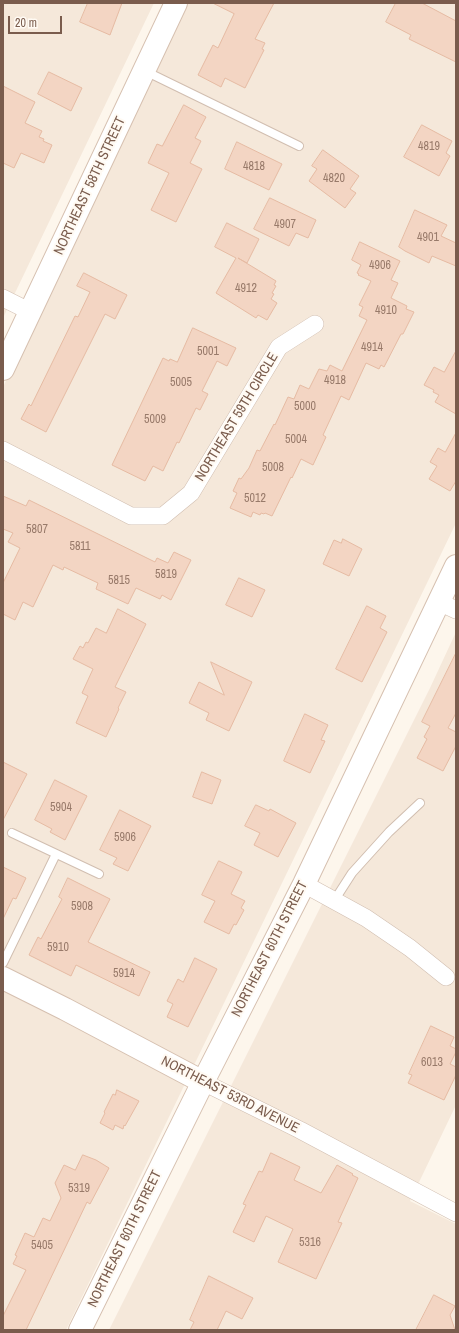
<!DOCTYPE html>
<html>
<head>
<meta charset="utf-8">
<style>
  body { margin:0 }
  #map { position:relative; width:459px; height:1333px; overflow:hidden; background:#fdf6ec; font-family:"Archivo Narrow",sans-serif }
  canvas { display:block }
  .frame { position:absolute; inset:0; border:4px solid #7a5c4d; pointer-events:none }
  .scale { position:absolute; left:8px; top:16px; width:54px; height:18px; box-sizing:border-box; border:2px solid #7a5c4d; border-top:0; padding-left:5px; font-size:12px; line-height:14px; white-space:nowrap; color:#7a5c4d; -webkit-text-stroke:3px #fffaf3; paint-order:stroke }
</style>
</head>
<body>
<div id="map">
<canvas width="459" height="1333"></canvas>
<div class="frame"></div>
<div class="scale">20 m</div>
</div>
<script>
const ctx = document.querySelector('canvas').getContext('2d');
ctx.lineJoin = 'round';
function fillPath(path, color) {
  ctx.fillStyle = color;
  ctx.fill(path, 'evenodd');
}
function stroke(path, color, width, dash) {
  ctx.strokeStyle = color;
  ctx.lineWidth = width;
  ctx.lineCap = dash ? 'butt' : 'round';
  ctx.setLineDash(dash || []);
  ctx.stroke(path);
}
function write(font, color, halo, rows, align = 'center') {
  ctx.font = font + ' "Archivo Narrow",sans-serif';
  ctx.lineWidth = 4;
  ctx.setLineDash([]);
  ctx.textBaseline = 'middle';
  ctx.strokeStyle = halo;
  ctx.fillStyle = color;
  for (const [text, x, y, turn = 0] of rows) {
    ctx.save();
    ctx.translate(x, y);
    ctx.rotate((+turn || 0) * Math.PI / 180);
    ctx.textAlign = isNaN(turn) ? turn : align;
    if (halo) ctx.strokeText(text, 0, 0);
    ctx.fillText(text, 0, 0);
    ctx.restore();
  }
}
const residential = new Path2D(`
  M3 3H154L3 318Z
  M187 3H456V523L66 1330H3V387Z
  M456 632V1105L410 1201 456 1224V1330H109L430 688Z`);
const building = new Path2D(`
  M88 3H122L110 35 80 22Z
  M213 3H274L255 39 265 43 262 49 264 50 245 88 225 78 221 87 198 75 213 45 218 48 234 14Z
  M396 3H422L456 21V62L409 39 411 35 386 22Z
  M49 72 82 88 71 111 38 94Z
  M3 86 35 102 25 123 42 131 39 137 44 139 43 141 52 145 44 163 21 153 14 168 3 163Z
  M184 105 206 117 195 138 201 141 190 163 202 169 176 222 151 210 169 173 148 163 157 144 162 146Z
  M422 125 452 141 446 153 450 156 439 176 404 157Z
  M237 142 282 164 269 190 225 169Z
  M323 150 359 176 350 189 356 193 345 208 309 181 317 169 312 166Z
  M270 198 316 220 308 238 296 233 289 246 254 229Z
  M415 210 447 225 441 236 456 243V266L432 256 429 263 405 251 399 247Z
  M227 223 259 239 247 263 238 258 276 281 274 285 276 286 272 293 274 294 271 299 277 303 267 320 258 315 256 318 216 293 236 258 215 247Z
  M360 242 400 261 391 280 398 283 391 298 407 306 406 309 414 312 403 334H401L384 367 381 365 379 369 366 363 349 400 341 396 323 435 326 437 313 465 301 459 292 478 291 477 272 516 265 513 264 514 261 513 260 515 253 512 251 517 230 508 237 493 233 491 239 478 241 479 249 468 257 450 260 451 274 424 275 425 288 397 294 399 300 385 309 389 319 369 327 371 330 365 342 371 367 320 359 316 363 307 359 305 371 281 358 275 359 274 357 273 361 265 352 260Z
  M84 273 127 295 115 319 105 314 46 432 21 419 29 404 31 406 75 316 78 317 90 292 77 286Z
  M193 328 236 348 227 366 217 361 202 391 208 394 200 410 196 408 179 443 177 442 163 471 153 466 145 481 112 465 163 358 169 361 170 359 177 362Z
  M456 351V414L435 402 439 395 433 392 434 390 424 385 434 367 444 372Z
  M456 433V481L450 491 429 479 437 466 430 462 438 448 445 452Z
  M3 496 26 506 29 500 155 562 157 558 168 563 174 552 191 560 171 600 162 595 160 599 136 588 128 604 96 589 98 583 64 567 63 570 53 565 33 607 23 602 15 620 3 614V583L20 548 8 542 13 533 3 529Z
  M343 539 362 549 349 576 323 564 334 540 341 543Z
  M239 578 265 590 252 617 226 605Z
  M367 606 386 616 380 628 387 632 362 682 336 669Z
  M118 609 146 624 115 687 126 692 118 708 119 709 106 737 76 723 88 696 82 693 93 669 73 659 80 646 83 648 86 642 88 643 96 628 106 633Z
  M456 653V713L448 728 456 732V746L443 771 417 758 427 739 424 737 430 726 422 722Z
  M211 662 252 682 229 731 206 720 209 713 189 703 199 682 224 695Z
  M305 714 328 725 321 740 325 741 310 773 284 761Z
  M3 762 27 774 3 820Z
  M202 772 221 780 212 804 193 797Z
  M55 780 87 796 65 840 50 832 52 829 35 820Z
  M256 805 269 811 270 809 296 823 278 857 254 845 260 833 245 826Z
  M120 810 151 826 128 871 113 864 117 858 100 850Z
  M219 861 242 872 231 894 245 901 241 908 244 910 236 925 234 924 229 934 204 922 215 901 202 895Z
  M3 867 26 878 16 899 13 898 3 919Z
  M68 878 110 899 88 942 150 972 139 996 76 965 71 976 29 955 38 937 41 939 62 899 59 897Z
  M195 958 217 969 188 1027 167 1017 173 1004 167 1001 178 979 183 982Z
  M431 1026 454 1037 450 1046 456 1049V1052L450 1064 456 1067V1075L444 1100 408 1083 412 1075 409 1074Z
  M117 1090 139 1101 125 1126 124 1125 123 1129 115 1125 113 1130 100 1123 105 1113 104 1112 113 1094 115 1095Z
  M271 1153 300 1167 294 1180 321 1193 337 1165 353 1174 352 1175 358 1178 338 1222 342 1223 316 1279 278 1262 293 1229 266 1216 254 1242 233 1232 246 1205 243 1204 259 1171 262 1172Z
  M83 1155 96 1160 109 1168 90 1204 87 1202 26 1330H3V1316L26 1270 13 1264 17 1256 15 1255 25 1233 34 1237 43 1218 50 1221 61 1198 55 1183 64 1165 75 1170Z
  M209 1276 253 1298 242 1319 226 1311 217 1330H190L194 1322 190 1320Z
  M434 1295 455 1306 450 1315 455 1330H416Z`);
const lane = new Path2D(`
  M145 71 299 146
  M12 833 99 874
  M334 901 352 873 389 832 420 803
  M3 963 56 854`);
const street = new Path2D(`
  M3 298 31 312
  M3 450 131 516H163L191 493 279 347 315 324
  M439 602 456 610
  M304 884 366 918 410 948 446 977
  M203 1082 300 1130 456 1213`);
const secondary = new Path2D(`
  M3 369 176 3
  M3 978 65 1009 203 1082
  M80 1330 203 1082 304 884 456 566`);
const numberNames = [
  ["4819",429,147],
  ["4818",254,167],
  ["4820",334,179],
  ["4907",285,225],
  ["4901",428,238],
  ["4906",380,266],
  ["4912",246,289],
  ["4910",386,311],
  ["4914",372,348],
  ["5001",208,352],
  ["4918",335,381],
  ["5005",181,383],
  ["5000",305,407],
  ["5009",155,420],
  ["5004",296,440],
  ["5008",273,468],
  ["5012",255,499],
  ["5807",37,530],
  ["5811",80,547],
  ["5819",166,575],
  ["5815",119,581],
  ["5904",61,808],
  ["5906",125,838],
  ["5908",82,907],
  ["5910",58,948],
  ["5914",124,974],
  ["6013",432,1063],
  ["5319",79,1189],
  ["5316",310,1243],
  ["5405",42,1246]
];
const streetNames = [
  ["NORTHEAST 58TH STREET",90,186,-65],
  ["NORTHEAST 59TH CIRCLE",237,417,-59],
  ["NORTHEAST 60TH STREET",270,949,-63],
  ["NORTHEAST 53RD AVENUE",230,1095,27],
  ["NORTHEAST 60TH STREET",125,1239,-64]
];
fillPath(residential, '#f5e8da');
fillPath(building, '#f3d5c3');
stroke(building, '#e6bba3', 1);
stroke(lane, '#d1beb0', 10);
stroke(street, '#d1beb0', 18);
stroke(secondary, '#d6c0b0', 24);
stroke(lane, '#fff', 8);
stroke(street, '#fff', 17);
stroke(secondary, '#fff', 22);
write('12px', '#987a6a', null, numberNames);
write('14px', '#7a5c4d', '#fffaf3', streetNames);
</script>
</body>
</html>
